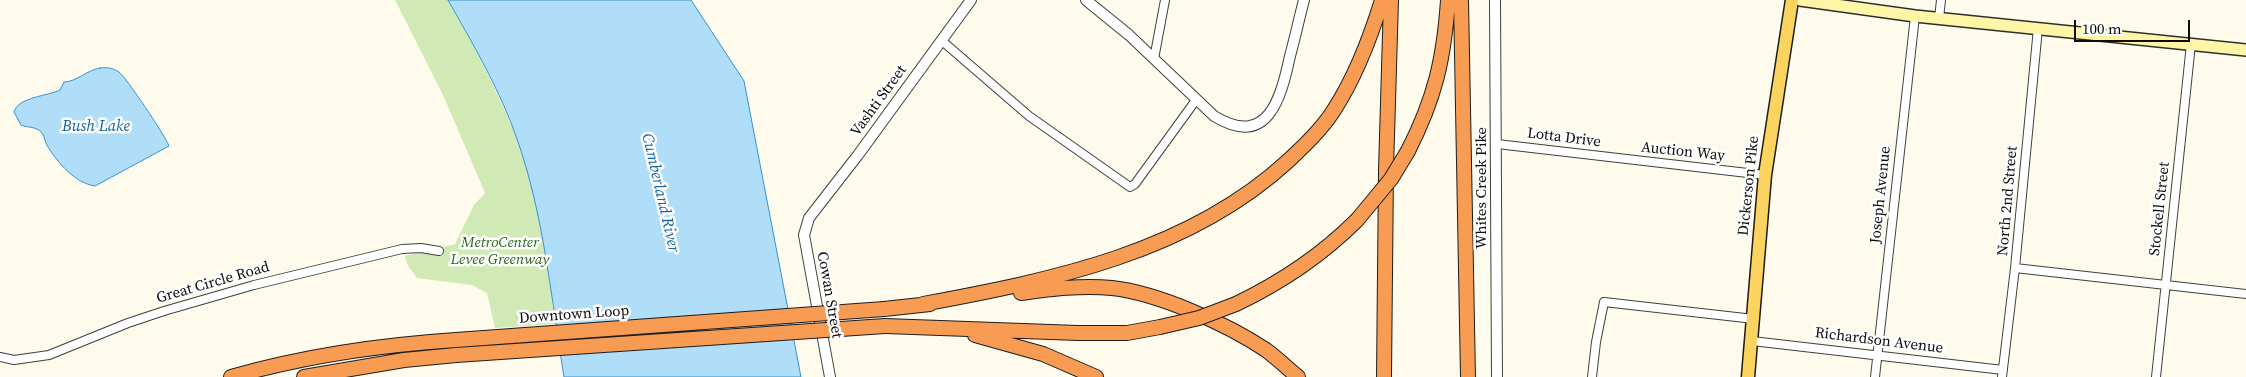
<!DOCTYPE html>
<html>
<head>
<meta charset="utf-8">
<style>
  body { margin:0 }
  #map { position:relative; width:2246px; height:377px; overflow:hidden; background:#fffbec; font-family:"Source Serif 4",serif }
  canvas { display:block }
  .scale { position:absolute; left:2074px; top:20px; width:116px; height:22px; box-sizing:border-box; border:2px solid #0c0c0c; border-top:0; padding-left:6px; font-size:15px; line-height:18px; white-space:nowrap; color:#0c0c0c; -webkit-text-stroke:4px #fff; paint-order:stroke }
</style>
</head>
<body>
<div id="map">
<canvas width="2246" height="377"></canvas>
<div class="scale">100 m</div>
</div>
<script>
const ctx = document.querySelector('canvas').getContext('2d');
ctx.lineJoin = 'round';
function fillPath(path, color) {
  ctx.fillStyle = color;
  ctx.fill(path, 'evenodd');
}
function stroke(path, color, width, dash) {
  ctx.strokeStyle = color;
  ctx.lineWidth = width;
  ctx.lineCap = dash ? 'butt' : 'round';
  ctx.setLineDash(dash || []);
  ctx.stroke(path);
}
function write(font, color, halo, rows, align = 'center') {
  ctx.font = font + ' "Source Serif 4",serif';
  ctx.lineWidth = 5;
  ctx.setLineDash([]);
  ctx.textBaseline = 'middle';
  ctx.strokeStyle = halo;
  ctx.fillStyle = color;
  for (const [text, x, y, turn = 0] of rows) {
    ctx.save();
    ctx.translate(x, y);
    ctx.rotate((+turn || 0) * Math.PI / 180);
    ctx.textAlign = isNaN(turn) ? turn : align;
    if (halo) ctx.strokeText(text, 0, 0);
    ctx.fillText(text, 0, 0);
    ctx.restore();
  }
}
const green = new Path2D(`
  M395 0H448C473 44 497 89 516 137 538 190 548 267 555 324L495 328 487 293 472 285 417 278 408 266 405 256 455 244 474 205 485 193 444 97Z`);
const water = new Path2D(`
  M448 0H691L744 81 801 377H564C551 298 544 215 517 139 501 92 473 44 448 0Z
  M100 68C107 67 113 68 119 72 126 77 166 137 169 146L95 186C75 183 58 163 48 147 45 143 45 137 42 133 36 126 28 128 21 125L14 112C18 97 48 96 60 90L64 82C76 82 87 70 100 68Z`);
const minor = new Path2D(`
  M1939 18 1941 0
  M941 40 1029 116 1130 187 1135 184 1196 100
  M1154 59 1165 0
  M1497 144 1765 175
  M2015 268 2246 294
  M1752 341 2003 370
  M0 357 14 360 49 355 128 323 164 311 254 285 402 249 421 248 439 251
  M1592 377 1596 342 1604 302 1754 319
  M1875 377 1915 16
  M2002 377 2015 268 2038 28
  M2156 377 2191 44`);
const tertiary = new Path2D(`
  M1086 0 1129 35 1214 116C1268 149 1281 98 1290 56 1295 38 1299 19 1304 0
  M1495 0 1497 377
  M830 377 804 235 809 218 858 155 971 0`);
const secondary = new Path2D(`
  M1800 0 1915 16 2246 50`);
const primary = new Path2D(`
  M1748 377 1765 175 1792 0`);
const motorway = new Path2D(`
  M1461 0 1468 377
  M1408 151C1435 98 1444 59 1448 0
  M1021 293C1051 289 1081 285 1112 288 1158 293 1227 324 1266 350 1277 358 1287 368 1298 377
  M923 304C1052 280 1188 253 1288 161 1304 146 1322 129 1334 110 1356 76 1370 39 1382 0
  M1236 304C1282 282 1321 256 1357 220
  M884 309 930 304
  M885 326 1078 333H1127L1160 327
  M975 335 1043 354 1096 377
  M231 377C304 356 380 345 456 340
  M304 377 404 360 456 355
  M1384 377 1386 170 1391 0`);
const motorwayBridge = new Path2D(`
  M1357 220 1391 179 1408 151
  M1160 327 1199 318 1236 304
  M456 340 884 309
  M456 355 885 326`);
const streetNames = [
  ["Vashti Street",879,101,-54],
  ["Lotta Drive",1564,138,7],
  ["Auction Way",1683,152,6],
  ["Dickerson Pike",1749,186,-84],
  ["Whites Creek Pike",1482,188,-90],
  ["Joseph Avenue",1881,195,-84],
  ["North 2nd Street",2008,201,-85],
  ["Stockell Street",2160,209,-84],
  ["Great Circle Road",213,283,-16],
  ["Cowan Street",829,295,80],
  ["Downtown Loop",574,315,-4],
  ["Richardson Avenue",1879,341,7]
];
const parkNames = [
  ["MetroCenter",500,243],
  ["Levee Greenway",500,260]
];
const waterNames = [
  ["Bush Lake",96,127],
  ["Cumberland River",660,193,77]
];
fillPath(green, '#d1eab5');
fillPath(water, '#b0ddf7');
stroke(water, '#3593cf', 1);
stroke(minor, '#3f3f3f', 10);
stroke(tertiary, '#3f3f3f', 12);
stroke(secondary, '#2e2e2e', 14);
stroke(primary, '#1d1d1d', 15);
stroke(motorway, '#1d1d1d', 16);
stroke(minor, '#fff', 8);
stroke(tertiary, '#fff', 10);
stroke(secondary, '#fff5a7', 11);
stroke(primary, '#fbd460', 12);
stroke(motorway, '#f79c52', 14);
stroke(motorwayBridge, '#1d1d1d', 16, []);
stroke(motorwayBridge, '#f79c52', 14);
write('15px', '#0c0c0c', '#fff', streetNames);
write('italic 15px', '#2b651c', '#fff', parkNames);
write('italic 16px', '#1463a0', '#fff', waterNames);
</script>
</body>
</html>
